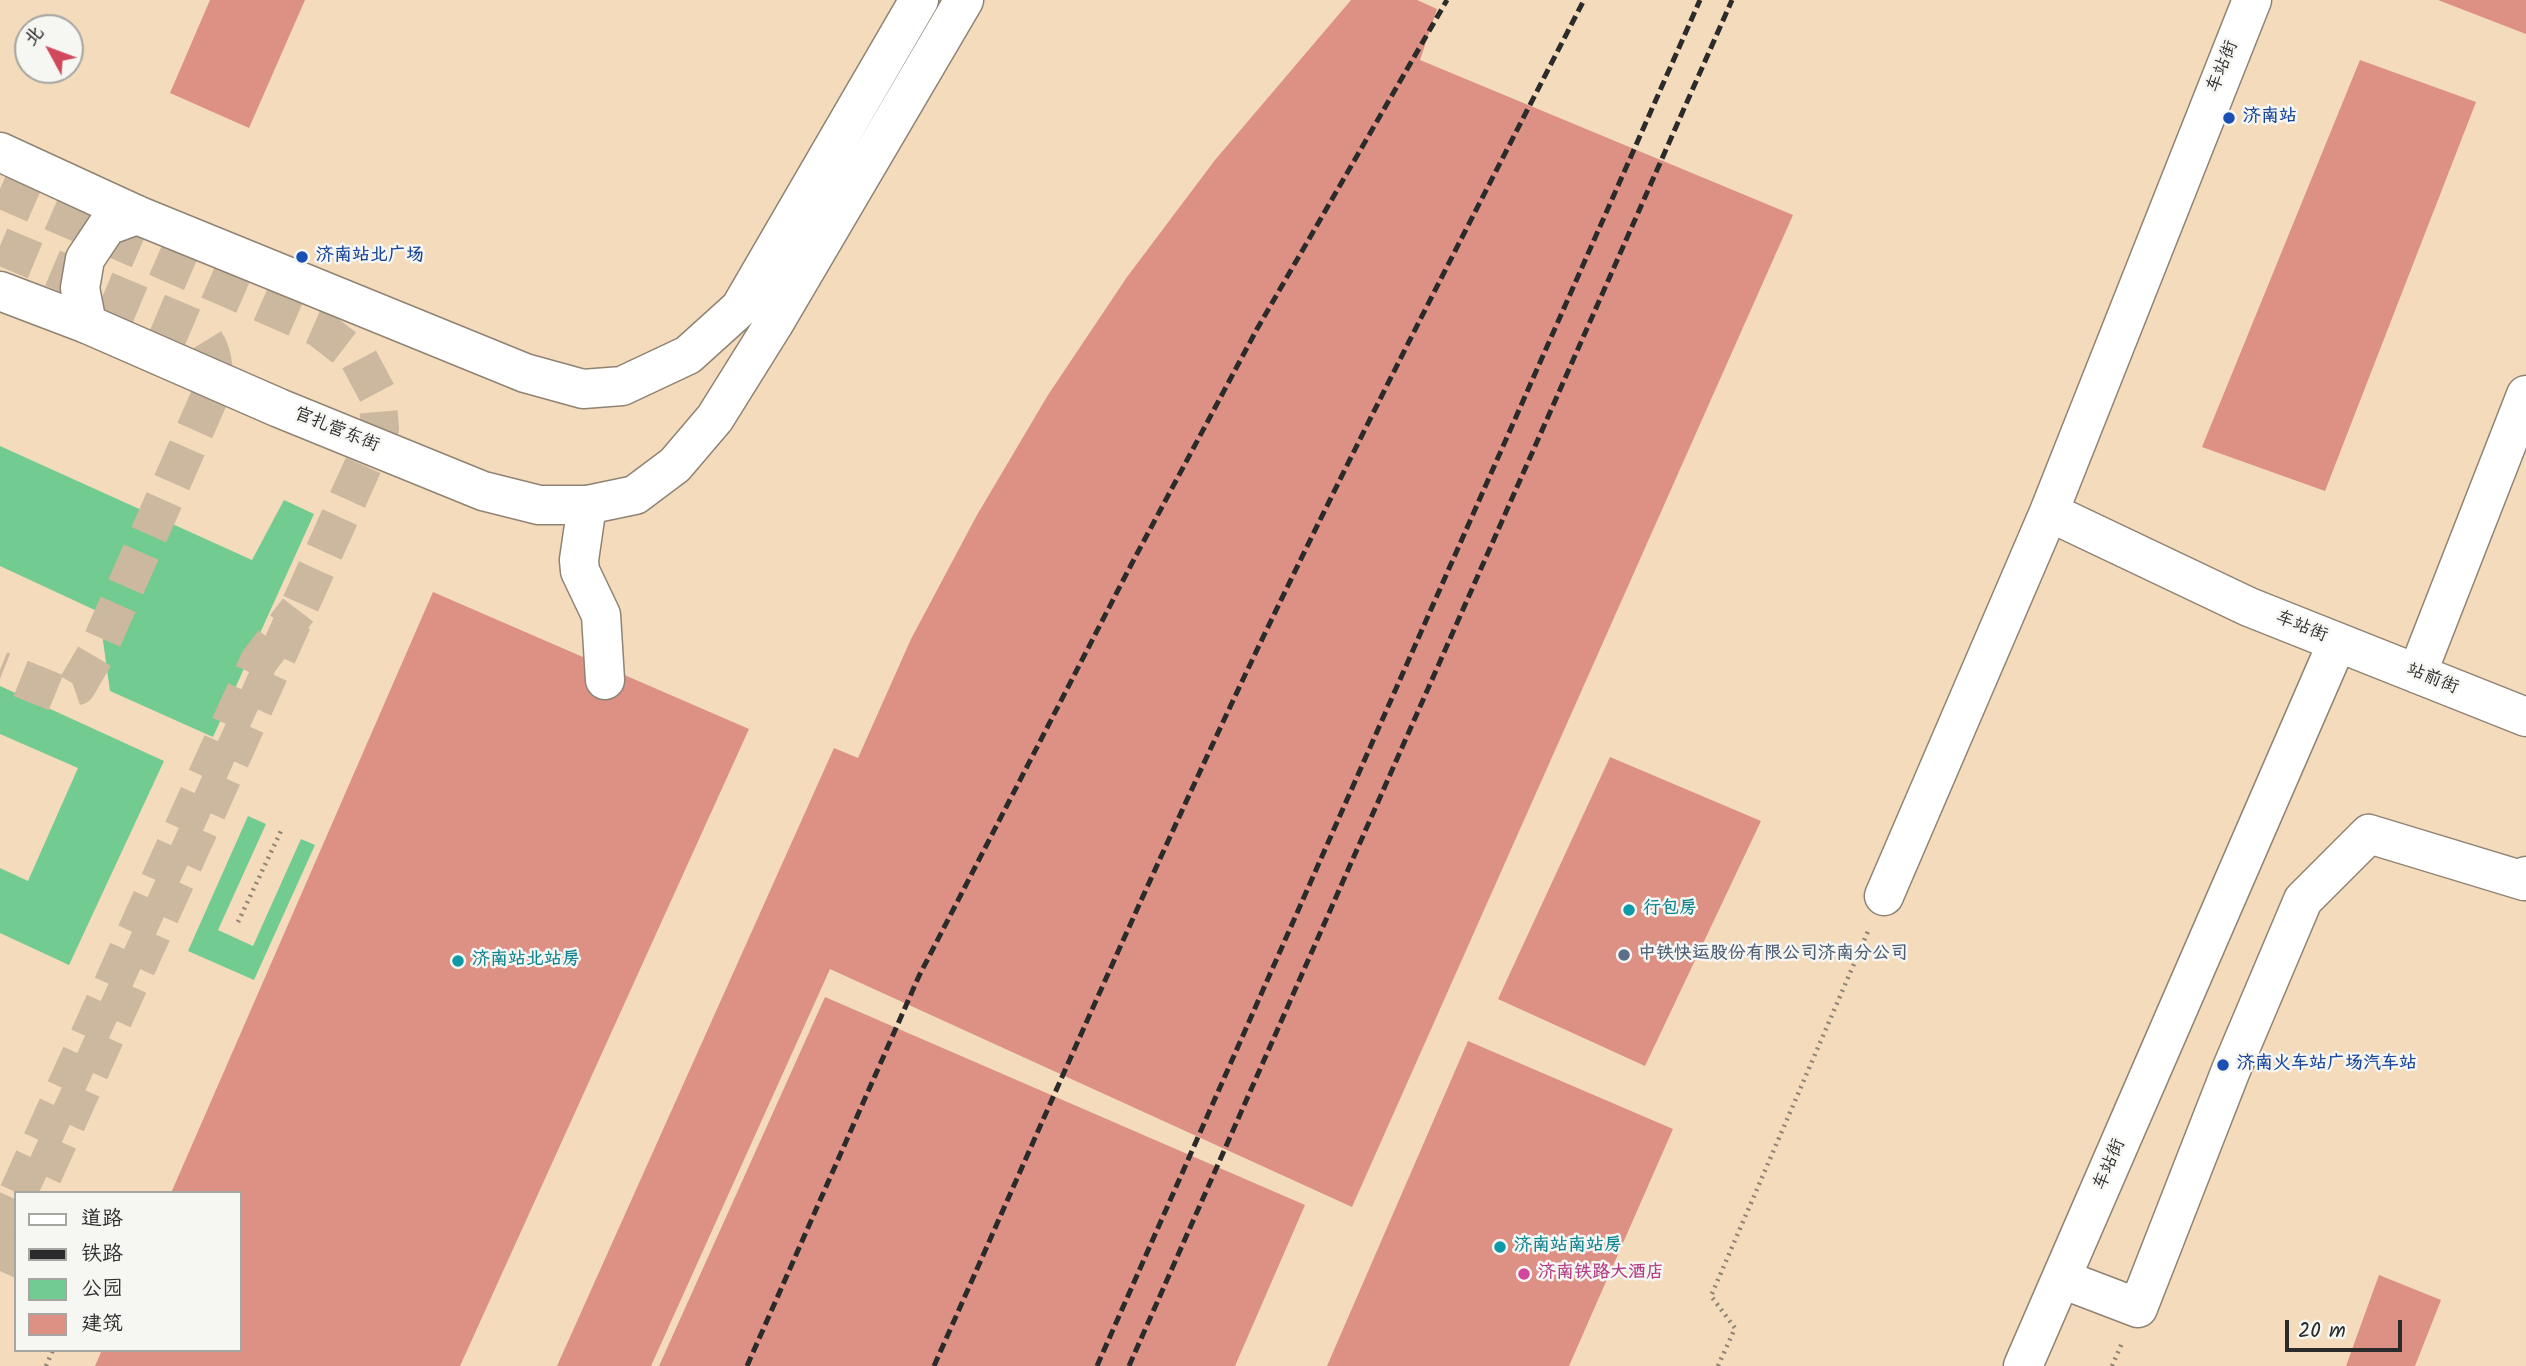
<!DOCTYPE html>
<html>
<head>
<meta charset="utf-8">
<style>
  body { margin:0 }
  #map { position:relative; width:2526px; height:1366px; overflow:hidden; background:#f3dbbc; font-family:Kalam,"LXGW WenKai TC",sans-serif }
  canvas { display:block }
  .legend { position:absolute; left:14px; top:1191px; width:228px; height:161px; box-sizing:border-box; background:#f6f6f2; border:2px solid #a5a5a2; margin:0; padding:9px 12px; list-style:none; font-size:21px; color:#2b2b2b }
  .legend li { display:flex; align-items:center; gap:14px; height:35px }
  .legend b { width:35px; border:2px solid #a5a5a2 }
  .north { position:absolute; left:14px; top:14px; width:70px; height:70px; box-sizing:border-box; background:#f6f6f2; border:2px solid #a5a5a2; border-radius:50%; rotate:311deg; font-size:19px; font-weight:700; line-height:28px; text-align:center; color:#2b2b2b }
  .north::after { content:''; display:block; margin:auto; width:24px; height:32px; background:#d1495b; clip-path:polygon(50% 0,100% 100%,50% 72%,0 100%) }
  .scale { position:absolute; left:2285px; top:1320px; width:117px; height:32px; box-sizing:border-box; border:4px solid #2b2b2b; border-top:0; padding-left:9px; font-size:21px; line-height:24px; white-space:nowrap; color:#2b2b2b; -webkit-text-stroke:5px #f6f6f2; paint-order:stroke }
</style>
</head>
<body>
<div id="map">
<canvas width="2526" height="1366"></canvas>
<ul class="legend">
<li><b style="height:9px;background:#fff"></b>道路</li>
<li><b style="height:9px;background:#2b2b2b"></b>铁路</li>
<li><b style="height:19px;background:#72cb91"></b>公园</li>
<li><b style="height:19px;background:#dd9185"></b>建筑</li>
</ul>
<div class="north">北</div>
<div class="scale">20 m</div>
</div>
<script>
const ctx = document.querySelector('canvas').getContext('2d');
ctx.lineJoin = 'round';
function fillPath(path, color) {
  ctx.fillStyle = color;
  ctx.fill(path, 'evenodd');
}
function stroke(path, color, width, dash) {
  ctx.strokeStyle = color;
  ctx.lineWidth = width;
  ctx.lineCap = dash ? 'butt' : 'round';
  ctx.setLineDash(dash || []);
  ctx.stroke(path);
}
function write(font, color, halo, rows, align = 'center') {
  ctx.font = font + ' Kalam,"LXGW WenKai TC",sans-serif';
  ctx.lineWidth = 5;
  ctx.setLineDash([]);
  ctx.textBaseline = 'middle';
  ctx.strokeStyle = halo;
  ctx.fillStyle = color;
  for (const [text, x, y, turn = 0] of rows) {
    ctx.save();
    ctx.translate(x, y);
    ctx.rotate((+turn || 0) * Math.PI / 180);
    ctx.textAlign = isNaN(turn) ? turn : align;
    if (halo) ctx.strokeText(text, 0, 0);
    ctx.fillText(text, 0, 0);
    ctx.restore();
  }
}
const green = new Path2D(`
  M0 446 252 560 284 500 314 514 213 737 110 691 99 612 0 566Z
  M0 686 164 761 69 965 0 933V868L28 881 78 768 0 734Z
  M248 816 266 824 218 930 253 946 301 839 315 845 254 980 188 951Z`);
const building = new Path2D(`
  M210 0H305L249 128 170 93Z
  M1351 0H1417L1437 9 1420 60 1793 215 1352 1207 830 969 651 1366H557L834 748 858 758 911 639 977 515 1048 395 1127 277 1215 160Z
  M2438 0H2526V34Z
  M2360 60 2476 102 2325 491 2202 447Z
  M433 592 749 729 460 1366H95L102 1350H240V1193H171Z
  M1610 757 1761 821 1645 1066 1498 999Z
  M825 997 1305 1205 1235 1366H659Z
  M1468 1041 1673 1129 1569 1366H1327Z
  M2379 1275 2441 1300 2415 1366H2346Z`);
const minorTunnel = new Path2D(`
  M0 246 195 328C213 348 214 361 214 387L97 652 77 686 57 693 0 670
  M18 1193 259 661 298 610
  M0 1234 16 1199`);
const majorTunnel = new Path2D(`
  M0 189 319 328 359 359 377 393 380 428 35 1193
  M0 1271 16 1236`);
const path = new Path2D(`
  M238 922 281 831
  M46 1366 53 1350
  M1718 1366 1735 1328 1711 1296 1869 929
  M2112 1366 2122 1343`);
const minor = new Path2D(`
  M2252 0 2049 512 2249 607 2526 717
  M87 324 80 288 85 259 107 226 137 215
  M587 505 579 560 580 571 601 615 605 680
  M2417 674 2526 395
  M1884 896 2049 512
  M2062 1279 2138 1308 2231 1070 2303 900 2369 834 2524 881 2526 876
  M2023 1366 2337 643`);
const major = new Path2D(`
  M0 152 137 215 525 373 583 389 622 386 688 355 740 308 919 0
  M0 291 87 324 279 408 483 491 539 505H587L635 495 675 465 715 418 773 325 964 0`);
const rail = new Path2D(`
  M747 1366 919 976 1131 565 1257 329 1447 0
  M934 1366C1037 1134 1138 902 1246 673 1354 446 1469 223 1584 0
  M1097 1366 1700 0
  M1129 1366 1732 0`);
const markers = [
  [2229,118,7,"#1a4fb4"],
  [302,257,7,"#1a4fb4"],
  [1629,910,7,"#0f9aa8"],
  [1624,955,7,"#5c6f8a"],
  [458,961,7,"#0f9aa8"],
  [2223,1065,7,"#1a4fb4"],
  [1500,1247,7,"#0f9aa8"],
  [1524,1274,7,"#d1479c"]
];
const streetNames = [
  ["车站街",2224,67,-68],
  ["官扎营东街",336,431,22],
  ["车站街",2301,628,22],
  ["站前街",2432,680,22],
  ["车站街",2111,1165,-67]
];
const transitNames = [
  ["济南站",2243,118],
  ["济南站北广场",316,257],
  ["济南火车站广场汽车站",2237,1065]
];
const cultureNames = [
  ["行包房",1643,910],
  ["济南站北站房",472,961],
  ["济南站南站房",1514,1247]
];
const serviceNames = [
  ["中铁快运股份有限公司济南分公司",1638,955]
];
const hotelNames = [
  ["济南铁路大酒店",1538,1274]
];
fillPath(green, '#72cb91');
fillPath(building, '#dd9185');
stroke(minorTunnel, '#cbb89f', 38, [38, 19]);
stroke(majorTunnel, '#cbb89f', 38, [38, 19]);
stroke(minor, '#8f8374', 41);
stroke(major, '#8f8374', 41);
stroke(path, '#8f8374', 4.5, [2, 5]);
stroke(minor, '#fff', 38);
stroke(major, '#fff', 38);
stroke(rail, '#2b2b2b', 5, [10, 5]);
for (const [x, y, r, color] of markers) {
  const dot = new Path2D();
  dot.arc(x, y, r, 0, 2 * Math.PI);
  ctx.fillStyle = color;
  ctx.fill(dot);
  stroke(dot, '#f6f6f2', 2.5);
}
write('18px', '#2b2b2b', '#f6f6f2', streetNames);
write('bold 18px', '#164399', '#f6f6f2', transitNames, 'left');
write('bold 18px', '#0d838f', '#f6f6f2', cultureNames, 'left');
write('bold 18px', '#4e5e75', '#f6f6f2', serviceNames, 'left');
write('bold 18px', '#b23c85', '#f6f6f2', hotelNames, 'left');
</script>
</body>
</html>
